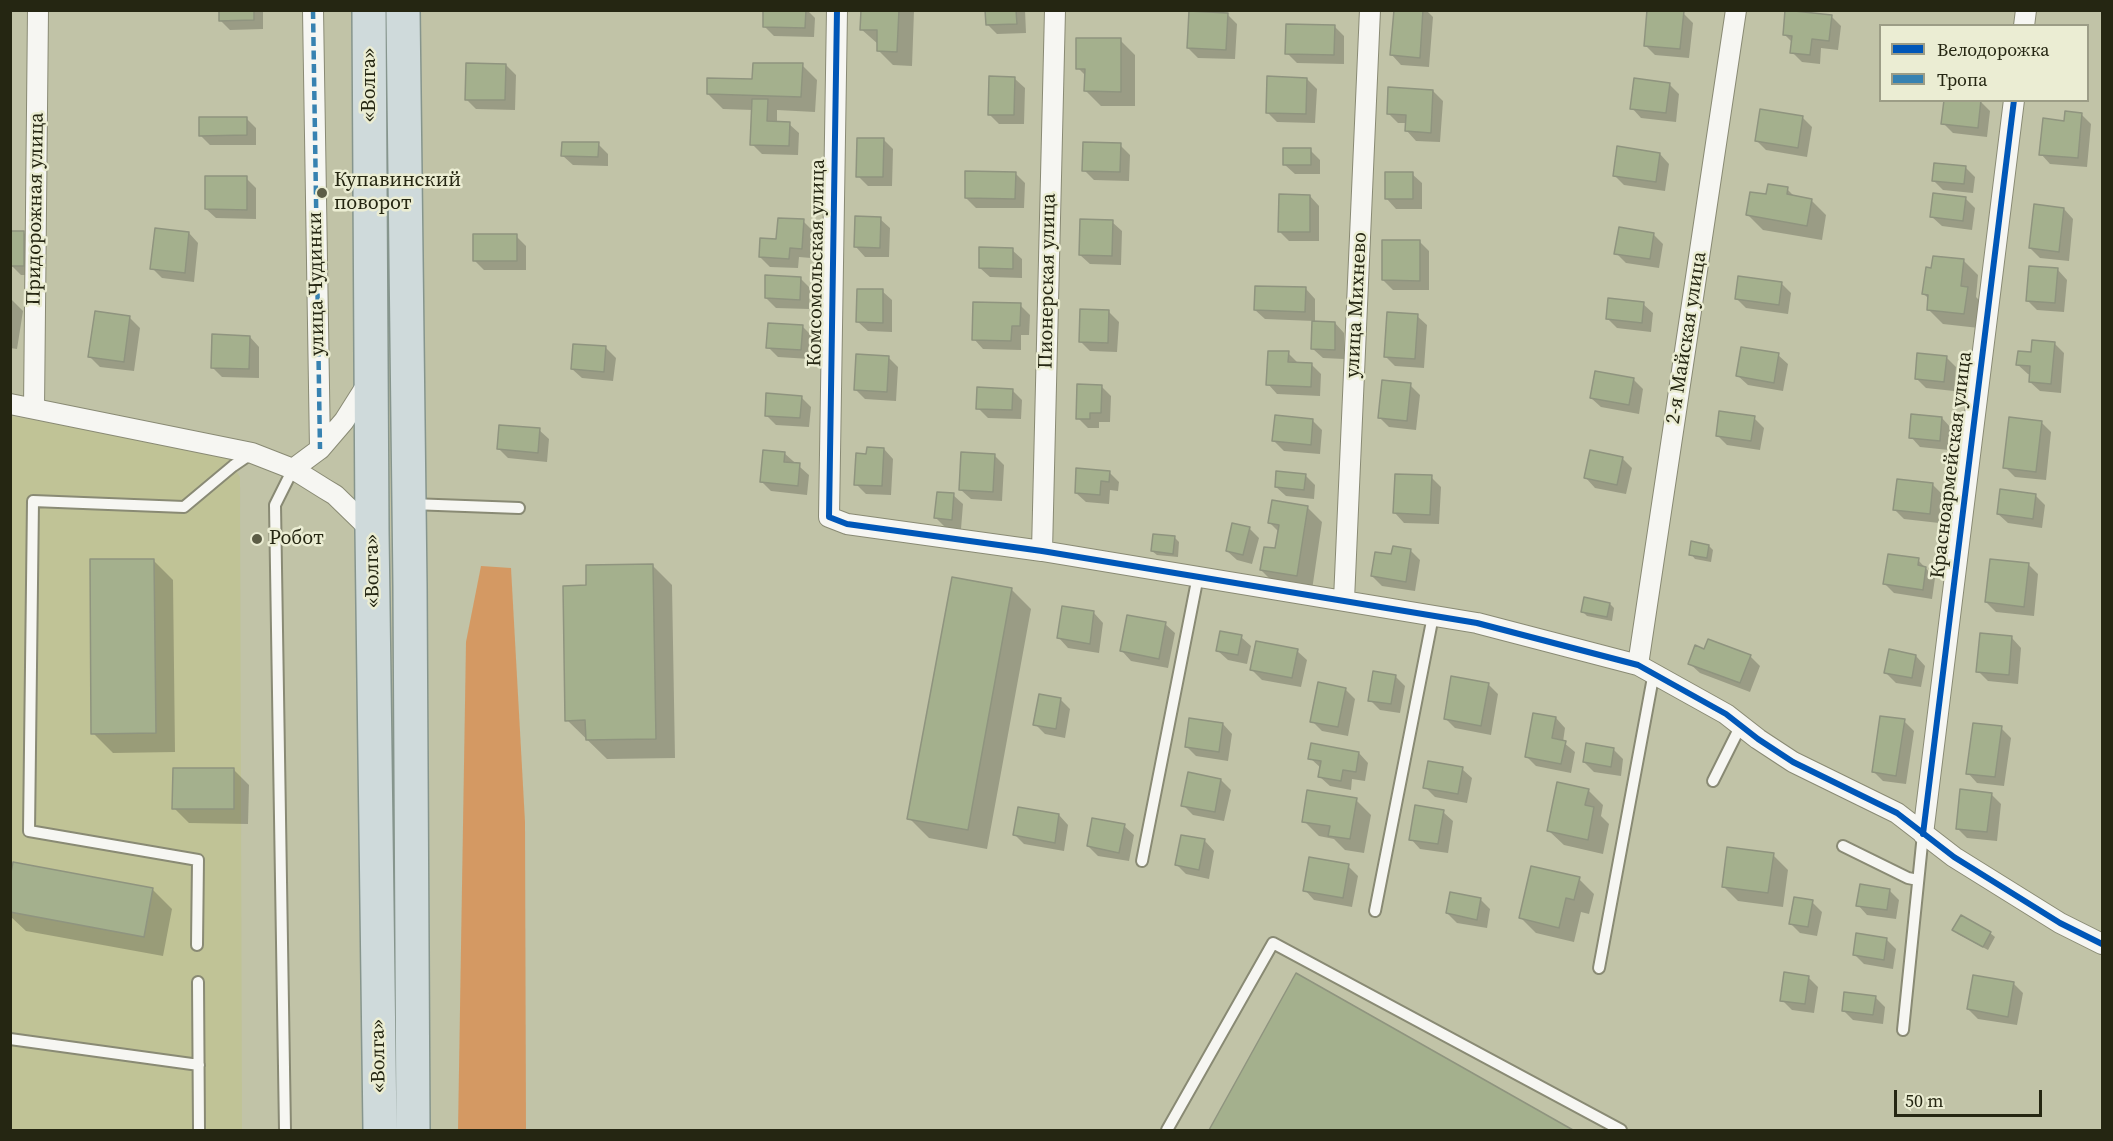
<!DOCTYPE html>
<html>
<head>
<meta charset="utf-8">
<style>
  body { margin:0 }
  #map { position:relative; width:2113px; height:1141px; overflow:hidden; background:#c1c3a7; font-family:"Source Serif 4",serif }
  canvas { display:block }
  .frame { position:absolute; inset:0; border:12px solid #252612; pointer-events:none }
  .legend { position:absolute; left:1879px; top:24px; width:210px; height:78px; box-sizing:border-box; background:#ebedd3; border:2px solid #9c9d86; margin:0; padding:8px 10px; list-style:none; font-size:18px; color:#252612 }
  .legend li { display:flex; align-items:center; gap:12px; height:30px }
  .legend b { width:30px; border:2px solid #9c9d86 }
  .scale { position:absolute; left:1894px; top:1090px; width:148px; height:27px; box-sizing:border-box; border:3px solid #252612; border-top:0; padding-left:8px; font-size:18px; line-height:21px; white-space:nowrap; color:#252612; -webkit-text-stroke:4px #ebedd3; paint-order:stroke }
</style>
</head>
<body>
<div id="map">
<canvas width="2113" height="1141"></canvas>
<div class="frame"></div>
<ul class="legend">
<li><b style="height:8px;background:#0057b8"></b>Велодорожка</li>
<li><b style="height:8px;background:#3782b1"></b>Тропа</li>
</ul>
<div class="scale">50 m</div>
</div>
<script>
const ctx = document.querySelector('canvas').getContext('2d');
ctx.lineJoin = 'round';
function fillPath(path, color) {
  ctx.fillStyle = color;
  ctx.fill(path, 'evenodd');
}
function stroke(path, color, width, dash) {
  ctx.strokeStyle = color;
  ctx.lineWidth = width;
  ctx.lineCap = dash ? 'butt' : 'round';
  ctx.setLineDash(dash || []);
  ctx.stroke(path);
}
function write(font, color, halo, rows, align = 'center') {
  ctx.font = font + ' "Source Serif 4",serif';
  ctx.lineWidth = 5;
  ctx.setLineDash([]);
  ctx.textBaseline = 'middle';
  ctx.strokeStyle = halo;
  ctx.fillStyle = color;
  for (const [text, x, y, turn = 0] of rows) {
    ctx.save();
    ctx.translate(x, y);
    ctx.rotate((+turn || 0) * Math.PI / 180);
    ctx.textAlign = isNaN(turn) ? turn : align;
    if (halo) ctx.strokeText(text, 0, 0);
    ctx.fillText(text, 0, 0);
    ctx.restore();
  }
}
const built = new Path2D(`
  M10 416 224 452 240 477 242 1130H11Z`);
const green = new Path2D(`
  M481 566 511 568 525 822 526 1130H458L466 642Z`);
const shadow = new Path2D(`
  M220 10H263V29L230 30 220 20Z
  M764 10H807L815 18 814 37 774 36 764 26Z
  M862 10 914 11 912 66 893 65 878 50V44L861 29Z
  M987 10H1025L1026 33 997 34 987 24Z
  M1395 10H1426L1433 17 1429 67 1401 65 1392 55Z
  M1683 13 1693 23 1689 58 1655 55 1645 45Z
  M1227 14 1237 24 1235 59 1198 58 1188 48Z
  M1831 16 1841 26 1838 50 1821 48 1820 64 1802 62 1792 52 1793 43 1784 34Z
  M1335 27 1344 36V64L1297 63 1287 53Z
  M1120 40 1135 55V106H1101L1086 91V76L1078 68Z
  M506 65 516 75 515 110 476 109 466 99Z
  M802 65 817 80 815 112 777 110V123L789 124 799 133 798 155 762 154 752 144 753 110 723 109 708 94Z
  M1015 79 1025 88 1024 124H999L989 114Z
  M1307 79 1317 89 1315 123 1277 122 1267 112Z
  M1669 84 1679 94 1676 122 1641 118 1632 108Z
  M1433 91 1443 101 1440 142 1416 141 1407 131V123H1398L1388 113Z
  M1980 101 1990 111 1987 137 1953 133 1943 123Z
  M2081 114 2091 124 2087 167 2050 164 2041 154 2065 122Z
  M1802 117 1812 127 1807 157 1766 150 1756 140Z
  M246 118 256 128V145H210L200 135Z
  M883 139 893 149 892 186H868L858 176Z
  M598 144 608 154V166L573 165 563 156Z
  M1120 145 1130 155 1129 181 1094 180 1084 170Z
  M1310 150 1320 160V174H1295L1285 165Z
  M1660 154 1669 164 1665 191 1624 185 1614 175Z
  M1965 167 1975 177 1973 193 1943 190 1933 180Z
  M1015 173 1025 183 1024 208H976L966 198Z
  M1412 174 1422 183V209H1396L1387 199Z
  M246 178 256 188V219L216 218 206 209Z
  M1787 189 1796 198 1811 200 1826 215 1822 240 1763 230 1748 215 1767 196Z
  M1310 196 1319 206V241H1289L1279 231Z
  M1965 198 1975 208 1972 230 1942 226 1932 217Z
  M2064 209 2073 219 2069 261 2040 258 2030 248Z
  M880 219 890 228 889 257H865L856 247Z
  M803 221 813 231 811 258 799 257 798 268 770 267 760 257Z
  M1112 222 1122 231 1121 265 1090 264 1080 255Z
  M23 232 33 242V275H21L11 265Z
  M189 233 198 243 194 282 162 278 152 268Z
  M1653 234 1663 244 1659 268 1626 263 1616 253Z
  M516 236 526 246V270H484L475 261Z
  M1419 241 1429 251V290H1393L1383 280Z
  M1012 250 1022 259V278L990 277 980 268Z
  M1964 261 1978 275 1976 297 1982 303 1979 328 1943 324 1928 309 1929 299 1924 294 1933 270Z
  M2058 270 2067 280 2064 312 2037 310 2027 300Z
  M800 278 810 288 809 309 776 308 766 298Z
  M1781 283 1791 293 1788 314 1746 308 1736 298Z
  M1306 289 1315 299V323H1335L1344 333V359L1323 358 1313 349 1314 321 1265 319 1255 310Z
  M882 291 892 300V332L868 331 858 322Z
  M10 298 23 311 17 349 10 348Z
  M1643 304 1653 313 1651 332 1617 328 1608 319Z
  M1020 305 1030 315 1029 335H1021V350L983 349 974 339Z
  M1109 312 1119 322 1117 352 1090 351 1080 341Z
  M1417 316 1427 325 1424 368 1395 366 1386 357Z
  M130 318 140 328 134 371 100 367 90 357Z
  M802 326 812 336 810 359 778 357 768 347Z
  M250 337 259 347V378L222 377 212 367Z
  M2054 343 2064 353 2061 393 2040 391 2030 382 2031 375 2028 374 2018 365 2033 354Z
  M606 348 616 358 613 381 582 378 572 369Z
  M1288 353 1298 363 1311 364 1321 374 1320 396 1277 394 1268 384Z
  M1778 355 1788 364 1783 391 1748 385 1738 376Z
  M888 357 898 367 896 401 865 399 856 390Z
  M1946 357 1956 367 1954 391 1926 388 1916 378Z
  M1634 380 1643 389 1639 414 1601 407 1591 398Z
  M1410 385 1420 395 1416 430 1389 427 1380 418Z
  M1101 386 1111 396 1110 422H1099V428H1088L1078 418Z
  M1012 390 1022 400 1021 419 988 418 978 408Z
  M801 397 811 407 809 427 776 425 766 415Z
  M1754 418 1764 428 1760 450 1727 445 1717 435Z
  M1942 418 1951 428 1949 450 1920 447 1911 437Z
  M1313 421 1322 430 1320 454 1284 451 1274 441Z
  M2041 422 2051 432 2046 480 2015 477 2005 467Z
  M539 430 549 439 547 462 508 458 498 448Z
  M884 449 893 459 891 495 866 494 856 484 868 455Z
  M784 453 809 475 807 495 771 491 761 481Z
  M994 455 1004 465 1002 501 971 499 961 490Z
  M1622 458 1632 468 1626 494 1595 488 1586 478Z
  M1109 472 1119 482 1118 491 1110 490 1109 504 1086 502 1076 493Z
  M1305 475 1315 485 1314 499 1286 496 1276 487Z
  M1431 477 1441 487 1439 524 1404 523 1395 513Z
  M1932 484 1942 494 1939 523 1904 519 1894 509Z
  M953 495 963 504 961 529 946 528 936 518Z
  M2035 495 2045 505 2042 528 2008 523 1998 514Z
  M1307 507 1322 522 1312 590 1276 585 1261 570 1276 550 1279 532 1269 522Z
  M1249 528 1259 538 1252 564 1237 560 1227 551Z
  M1175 538 1179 542 1178 557 1157 555 1152 551Z
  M1709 546 1713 550 1711 562 1695 559 1691 554Z
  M1410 550 1420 560 1415 591 1382 586 1372 576 1393 556Z
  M153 560 173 580 175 752 113 753 93 733Z
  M1918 560 1935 578 1932 599 1894 593 1885 584Z
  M652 565 672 585 675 758 607 759 567 720 588 587Z
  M2029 565 2038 574 2034 616 1996 612 1986 602Z
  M1011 589 1031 609 987 849 929 838 909 818Z
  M1610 604 1614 608 1612 621 1587 616 1583 612Z
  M1094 613 1103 623 1099 653 1068 648 1059 638Z
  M1165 624 1175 633 1168 668 1131 661 1122 651Z
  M1241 637 1251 646 1247 664 1228 660 1218 651Z
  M2012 638 2021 648 2018 684 1988 681 1978 671Z
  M1705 650 1750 656 1760 666 1750 692 1700 673 1690 664Z
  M1297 651 1307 660 1301 687 1262 680 1252 670Z
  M1916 656 1925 666 1921 687 1896 683 1886 673Z
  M1395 676 1405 686 1400 713 1380 710 1370 700Z
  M1488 684 1498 694 1491 735 1455 728 1445 718Z
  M1345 689 1355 699 1348 736 1322 731 1312 721Z
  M1060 699 1070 709 1065 738 1045 734 1035 724Z
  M1556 718 1565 728 1563 742 1575 752 1571 773 1536 766 1527 757Z
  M1904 721 1914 731 1906 784 1883 781 1873 771Z
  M1223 724 1232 734 1228 761 1196 756 1186 746Z
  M2001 728 2011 738 2004 786 1977 783 1968 773Z
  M1613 749 1623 759 1621 776 1594 772 1584 762Z
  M1359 753 1368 763 1365 781 1352 779 1351 790 1330 786 1320 777 1321 768 1310 758Z
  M1462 769 1472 778 1467 803 1435 797 1425 787Z
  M234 770 249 785 248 824 189 823 174 808Z
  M1221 780 1231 790 1224 821 1193 815 1183 805Z
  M1588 790 1603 805 1601 816 1609 824 1603 854 1564 845 1549 831Z
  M1991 794 2001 804 1997 841 1967 838 1957 828Z
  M1356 800 1371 815 1364 853 1345 850 1334 839 1319 836 1304 821Z
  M1443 812 1453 821 1448 853 1420 849 1411 839Z
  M1059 815 1068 825 1064 851 1024 844 1014 834Z
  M1124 826 1134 835 1129 861 1098 856 1088 846Z
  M1205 841 1214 851 1209 879 1186 874 1177 865Z
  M1773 855 1788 870 1783 907 1738 901 1723 886Z
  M1348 866 1358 876 1352 907 1314 900 1305 890Z
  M1579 879 1594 894 1589 914 1581 912 1574 942 1536 933 1521 918Z
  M10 885 152 889 172 909 163 956 26 931 10 916Z
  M1889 890 1899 900 1896 919 1867 915 1858 905Z
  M1481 900 1490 909 1487 928 1457 923 1447 913Z
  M1812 902 1822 912 1817 936 1800 933 1791 924Z
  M1954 930 1990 933 1995 937 1988 950 1958 934Z
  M1886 939 1896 949 1893 969 1864 964 1854 954Z
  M1297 975 1570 1130H1210Z
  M1808 977 1818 987 1814 1013 1792 1010 1782 1000Z
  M2013 983 2023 993 2017 1025 1978 1019 1968 1009Z
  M1875 997 1885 1007 1883 1024 1853 1020 1844 1011Z`);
const building = new Path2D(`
  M219 10H254V20L219 21Z
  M763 10H806L805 28 763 27Z
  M861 10H899L897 52 877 51V30H860Z
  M985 10H1016L1017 24 986 25Z
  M1394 10H1423L1420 58 1390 55Z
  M1647 10 1684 11 1680 49 1644 46Z
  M1785 10 1832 15 1829 41 1812 39 1810 55 1790 53 1792 36 1783 35Z
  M1189 11 1228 13 1226 50 1187 48Z
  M1286 24 1335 25 1334 55 1285 54Z
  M1076 38H1121V92L1084 91 1085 69H1076Z
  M466 63 506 64 505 100H465Z
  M753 63H803L801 97 707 94V78L752 79Z
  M989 76 1015 77 1014 115H988Z
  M1267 76 1307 78 1306 114 1266 113Z
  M1634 78 1670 83 1666 113 1630 109Z
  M1388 87 1433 90 1431 133 1405 131 1406 115 1387 114Z
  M752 99H768L767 121 790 122 789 146 750 145Z
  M1944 100H1981L1978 128 1941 124Z
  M1760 109 1803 116 1798 148 1755 141Z
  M2065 111 2082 113 2078 158 2039 155 2043 118 2064 121Z
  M199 117H247V135L199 136Z
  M857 138H884L883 177H856Z
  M562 142H599L598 157 561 156Z
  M1083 142 1121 143 1120 172 1082 171Z
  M1617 146 1660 153 1656 182 1613 176Z
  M1283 148H1311V165H1283Z
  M1934 163 1966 166 1964 184 1932 181Z
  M965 171 1016 172 1015 199 965 198Z
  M1385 172H1413V199H1385Z
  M205 176H247V210L205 209Z
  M1768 184 1788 187 1787 194 1812 199 1807 226 1746 215 1750 192 1766 194Z
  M1933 193 1966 197 1963 221 1930 217Z
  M1279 194 1310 195V232H1278Z
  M2034 204 2064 208 2059 252 2029 248Z
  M855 216 881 217 880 248 854 247Z
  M778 218 804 219 802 249 790 248 789 259 759 257 760 238 776 239Z
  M1080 219 1113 220 1112 256 1079 255Z
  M1619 227 1654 233 1650 259 1614 254Z
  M155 228 189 232 185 273 150 269Z
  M10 231H24V266H10Z
  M473 234H517V261H473Z
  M1382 240H1420V281L1382 280Z
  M979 247 1013 248V269L979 268Z
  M1933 256 1964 259 1961 286 1968 287 1964 314 1927 310 1928 295 1922 294 1926 267 1931 268Z
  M2029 266 2058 268 2055 303 2026 301Z
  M765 275 801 277 800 300 765 298Z
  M1738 276 1782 282 1779 305 1735 299Z
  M1255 286 1306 287 1305 312 1254 310Z
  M857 289H883V323L856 322Z
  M1608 298 1644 302 1642 323 1606 319Z
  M973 302 1021 303 1020 326H1012L1011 341 972 340Z
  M1080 309 1109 310 1108 343 1079 342Z
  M95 311 130 316 124 362 88 357Z
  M1387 312 1418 314 1415 359 1384 357Z
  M1312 321 1335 322V350L1311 349Z
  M768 323 803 325 801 350 766 348Z
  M212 334 250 336 249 369 211 368Z
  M2032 340 2055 342 2051 384 2029 382 2030 366 2016 365 2018 351 2031 352Z
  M573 344 606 346 604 372 571 369Z
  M1741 347 1779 353 1774 383 1736 376Z
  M1268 351H1289L1288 362 1312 363 1311 387 1266 385Z
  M1917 353 1947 356 1944 382 1915 379Z
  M856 354 889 356 887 392 854 390Z
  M1595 371 1634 378 1629 405 1590 398Z
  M1382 380 1411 383 1407 421 1378 418Z
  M1077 384 1102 385 1101 413H1090V419H1076Z
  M977 387 1013 389 1012 410 976 409Z
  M766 393 802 396 800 418 765 416Z
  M1719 411 1755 416 1751 441 1716 436Z
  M1911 414 1942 417 1940 441 1909 438Z
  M1275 415 1313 419 1311 445 1272 441Z
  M2009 417 2042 421 2036 472 2003 468Z
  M499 425 540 428 538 453 497 449Z
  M867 447 884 448 882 486 854 485 856 453 866 454Z
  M763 450 785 452 784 462 800 463 798 486 760 482Z
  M1590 450 1623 457 1617 485 1584 478Z
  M961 452 995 454 993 492 959 490Z
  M1076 468 1110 471 1109 482 1101 481 1100 495 1075 493Z
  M1276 471 1306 474 1304 490 1275 487Z
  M1395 474 1432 475 1430 515 1393 513Z
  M1897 479 1933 483 1930 514 1893 510Z
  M2000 489 2036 494 2033 519 1997 514Z
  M937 492 954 493 952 520 934 518Z
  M1272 500 1308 506 1297 576 1260 570 1264 547 1275 548 1279 525 1268 523Z
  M1232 523 1250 527 1243 555 1226 551Z
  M1153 534 1175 536 1173 554 1151 551Z
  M1691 541 1709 545 1707 558 1689 555Z
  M1393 546 1411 549 1406 582 1371 576 1375 552 1391 554Z
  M1888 554 1919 558 1918 565 1926 567 1923 590 1883 584Z
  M90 559H154L156 733 91 734Z
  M1990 559 2029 563 2024 607 1985 602Z
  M653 564 656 739 586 740 585 720 565 721 563 586 586 585V565Z
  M952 577 1012 588 968 830 907 819Z
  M1584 597 1610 603 1607 617 1581 612Z
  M1062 606 1094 611 1090 644 1057 638Z
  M1127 615 1166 622 1159 659 1120 651Z
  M1220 631 1242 635 1238 655 1216 651Z
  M1980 633 2012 636 2009 675 1976 672Z
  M1708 639 1751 655 1740 683 1688 664 1695 645 1704 649Z
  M1256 641 1298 649 1292 678 1250 670Z
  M1889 649 1916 655 1912 678 1884 673Z
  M1373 671 1396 675 1391 704 1368 701Z
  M1451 676 1489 683 1481 726 1444 719Z
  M1318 682 1346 688 1338 727 1310 722Z
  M1039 694 1061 698 1056 729 1033 725Z
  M1533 713 1556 717 1552 738 1566 741 1561 764 1525 757Z
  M1880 716 1905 719 1896 776 1872 772Z
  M1189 718 1223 723 1219 752 1185 747Z
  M1973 723 2002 726 1995 777 1966 774Z
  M1311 743 1359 752 1356 772 1343 770 1341 781 1318 777 1321 761 1308 759Z
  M1586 743 1614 748 1611 767 1583 762Z
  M1428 761 1463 767 1458 794 1423 788Z
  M173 768H234V809H172Z
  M1188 772 1221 779 1215 812 1181 806Z
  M1557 782 1589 789 1585 805 1594 807 1588 840 1547 831Z
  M1960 789 1992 793 1987 832 1956 829Z
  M1307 790 1357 798 1350 839 1328 836 1330 826 1302 822Z
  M1415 805 1444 810 1438 844 1409 840Z
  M1018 807 1059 814 1055 843 1013 835Z
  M1092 818 1125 824 1119 853 1087 846Z
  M1181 835 1205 839 1199 870 1175 865Z
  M1727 847 1774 853 1768 893 1722 887Z
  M1309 857 1349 864 1343 898 1303 891Z
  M13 862 153 888 144 937 10 912V877Z
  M1531 866 1580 877 1574 900 1566 898 1559 928 1519 918Z
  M1860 884 1890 889 1887 910 1856 906Z
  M1450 892 1481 898 1477 920 1446 913Z
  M1794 897 1813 900 1808 927 1789 924Z
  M1961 915 1991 932 1983 947 1952 930Z
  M1856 933 1887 938 1884 960 1853 955Z
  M1784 972 1809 976 1805 1004 1780 1001Z
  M1296 973 1573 1130H1209Z
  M1973 975 2014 982 2008 1017 1967 1009Z
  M1844 992 1876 996 1873 1015 1842 1011Z`);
const service = new Path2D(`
  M411 504 519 508
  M1713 781 1741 725
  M1843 846 1908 878 1918 880
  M1142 861 1198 576
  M1375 911 1433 616
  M197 945 198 860 29 831 33 501 184 507 233 466 252 453
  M1599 968 1654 672
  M198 982 199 1130
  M1903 1030 1923 834
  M10 1039 199 1065
  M285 1130 275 505 293 469
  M1167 1130 1273 943 1621 1130`);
const minor = new Path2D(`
  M313 10 320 449
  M837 10 829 517 847 524 1042 551 1477 623 1638 665 1726 714 1758 739 1793 762 1897 813 1954 857 2060 923 2102 944
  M2024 26 2026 10
  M10 404 252 453 293 469 325 489 335 495 372 531
  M34 408 38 10
  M293 469 320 449 344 421 368 383
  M1042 551 1055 10
  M1344 600 1370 10
  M1638 665 1736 10
  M1923 834 2014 100`);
const trunk = new Path2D(`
  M369 10 372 531 380 1130
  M403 10 410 586 413 1130`);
const quiet = new Path2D(`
  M313 10 320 449`);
const cycleway = new Path2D(`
  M837 10 829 517 847 524 1042 551 1477 623 1638 665 1726 714 1758 739 1793 762 1897 813 1954 857 2060 923 2102 944
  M1923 834 2014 100`);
const markers = [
  [322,193,6,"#5c5d46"],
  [257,539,6,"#5c5d46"]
];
const streetNames = [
  ["«Волга»",370,85,-90],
  ["Придорожная улица",36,209,-89],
  ["Комсомольская улица",817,263,-89],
  ["Пионерская улица",1048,281,-89],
  ["улица Чудинки",317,284,-91],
  ["улица Михнево",1357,305,-87],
  ["2-я Майская улица",1687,338,-81],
  ["Красноармейская улица",1952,465,-83],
  ["«Волга»",373,571,-91],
  ["«Волга»",379,1056,-91]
];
const poiNames = [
  ["Купавинский",334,181],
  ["поворот",334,204],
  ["Робот",269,539]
];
fillPath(built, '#c0c396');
fillPath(green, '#d49963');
fillPath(shadow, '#0003');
fillPath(building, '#a4b08d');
stroke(building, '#8f947f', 1.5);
stroke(service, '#898a74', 14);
stroke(minor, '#898a74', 22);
stroke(trunk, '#86958d', 36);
stroke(service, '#f6f6f2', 10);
stroke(minor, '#f6f6f2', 20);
stroke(trunk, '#cfdadb', 33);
stroke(quiet, '#3782b1', 4.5, [9, 4.5]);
stroke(cycleway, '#0057b8', 6);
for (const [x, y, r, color] of markers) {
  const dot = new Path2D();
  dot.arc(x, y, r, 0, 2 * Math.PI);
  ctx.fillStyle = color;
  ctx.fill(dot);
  stroke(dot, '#ebedd3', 2);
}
write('20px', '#252612', '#ebedd3', streetNames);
write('20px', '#252612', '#ebedd3', poiNames, 'left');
</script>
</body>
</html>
